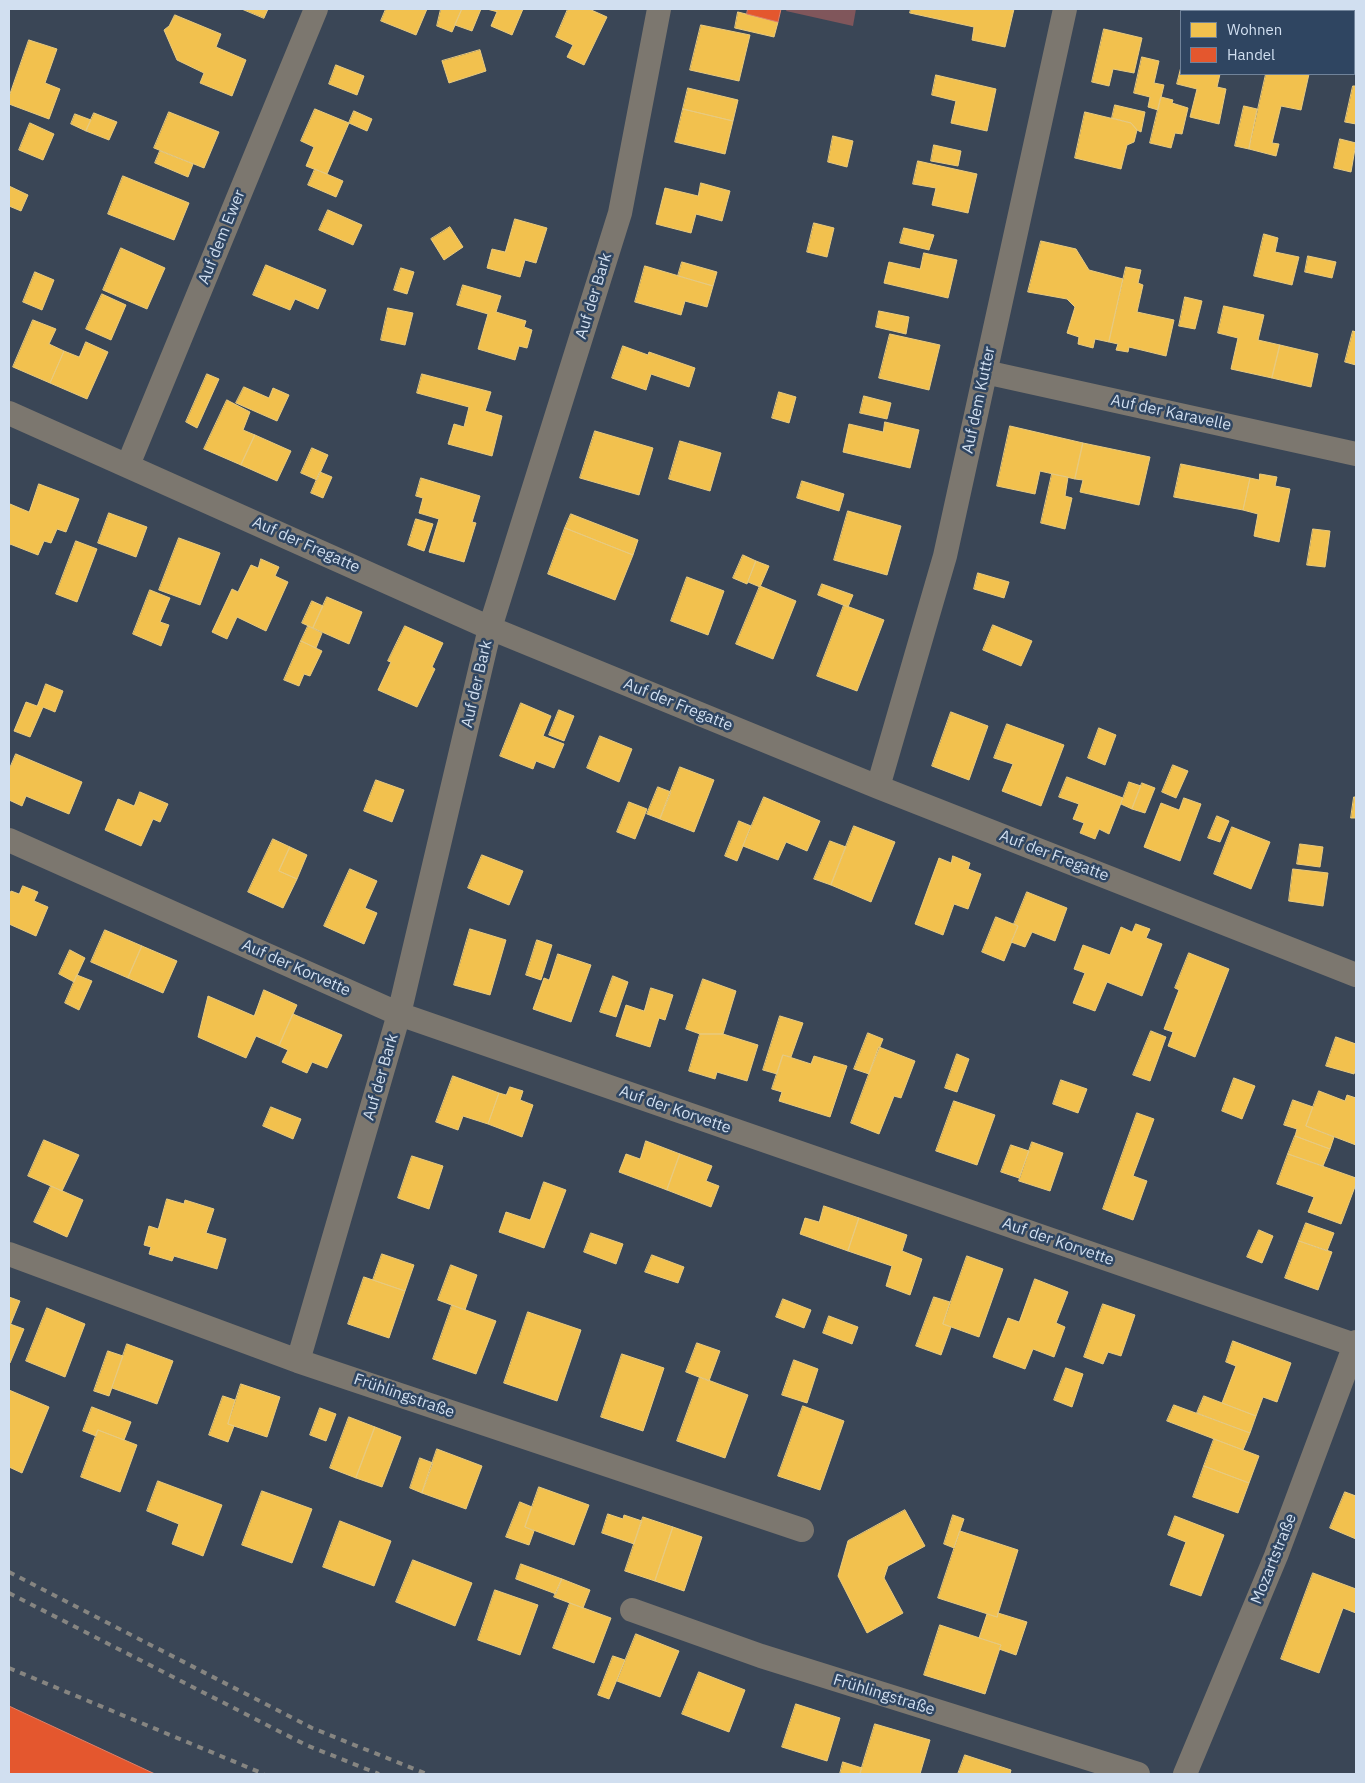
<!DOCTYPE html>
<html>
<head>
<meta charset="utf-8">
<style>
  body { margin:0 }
  #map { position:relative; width:1365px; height:1783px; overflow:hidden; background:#3a4656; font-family:"IBM Plex Sans",sans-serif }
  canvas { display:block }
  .frame { position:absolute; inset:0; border:10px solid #d1dff0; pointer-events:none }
  .legend { position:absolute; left:1180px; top:10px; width:175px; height:65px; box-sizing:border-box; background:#2f4561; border:1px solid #70839a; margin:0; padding:6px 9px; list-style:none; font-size:15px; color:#d1dff0 }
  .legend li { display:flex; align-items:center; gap:10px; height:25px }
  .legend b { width:25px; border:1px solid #70839a }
</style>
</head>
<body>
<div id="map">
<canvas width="1365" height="1783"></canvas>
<div class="frame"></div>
<ul class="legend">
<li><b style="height:14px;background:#f2c14e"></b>Wohnen</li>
<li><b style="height:14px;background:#e4572e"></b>Handel</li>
</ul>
</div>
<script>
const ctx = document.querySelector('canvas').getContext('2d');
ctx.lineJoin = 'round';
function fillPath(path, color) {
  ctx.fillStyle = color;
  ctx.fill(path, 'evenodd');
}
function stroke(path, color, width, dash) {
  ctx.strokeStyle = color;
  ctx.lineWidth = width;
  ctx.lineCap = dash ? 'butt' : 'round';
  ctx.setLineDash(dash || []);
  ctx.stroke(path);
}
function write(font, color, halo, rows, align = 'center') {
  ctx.font = font + ' "IBM Plex Sans",sans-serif';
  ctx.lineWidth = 5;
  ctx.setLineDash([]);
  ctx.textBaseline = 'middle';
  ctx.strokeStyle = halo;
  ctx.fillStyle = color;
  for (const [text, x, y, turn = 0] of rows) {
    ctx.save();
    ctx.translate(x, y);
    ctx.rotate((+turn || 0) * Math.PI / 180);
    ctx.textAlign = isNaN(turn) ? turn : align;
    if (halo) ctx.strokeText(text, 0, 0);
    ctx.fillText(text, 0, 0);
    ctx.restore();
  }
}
const green = new Path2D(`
  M787 9H856L853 26 786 11Z`);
const homes = new Path2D(`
  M242 9H268L264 18Z
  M386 9H427L416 35 381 21Z
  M441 9H462L452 32 437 26Z
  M462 9H481L472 31 455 25Z
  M487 9H523L512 35 491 26 497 12Z
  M568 9H589L607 17 584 65 567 57 573 45 556 37Z
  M911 9H1014L1005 47 972 40 974 27 910 13Z
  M738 12 778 22 774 37 735 28Z
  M175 15 221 34 216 47 246 60 232 96 200 83 204 73 177 60 164 30 169 26Z
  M701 25 750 35 739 81 690 70Z
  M1104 29 1142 38 1134 73 1113 69 1109 86 1092 82Z
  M29 40 57 49 45 83 60 89 49 119 9 104V97Z
  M480 50 486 71 449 83 442 61Z
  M1142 57 1159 61 1154 83 1164 85 1158 110 1148 107 1150 97 1134 93Z
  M336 65 364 76 357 95 329 84Z
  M1181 67V74H1220L1217 87 1226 89 1219 124 1190 117 1197 89 1177 84Z
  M1266 74H1309L1301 110 1281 106 1272 143 1279 144 1276 156 1249 149Z
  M936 75 996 89 987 131 951 123 956 101 932 95Z
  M1353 86H1356V124L1345 122Z
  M688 88 738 100 733 121 683 109Z
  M1161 97 1173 100 1172 103 1188 108 1182 134 1175 133 1171 148 1150 143Z
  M1115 105 1145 112 1141 132 1137 130 1131 123 1112 118Z
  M1244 106 1257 109 1249 149 1235 146Z
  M315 109 349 123 327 174 306 166 314 147 301 141Z
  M683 109 733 121 725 154 675 142Z
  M354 111 372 119 367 131 349 123Z
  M169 112 219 132 204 168 154 148Z
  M1085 112 1131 123 1137 130 1134 142 1127 145 1121 169 1075 158Z
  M94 113 117 122 109 140 86 131Z
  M75 114 91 120 86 131 71 124Z
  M30 123 54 134 43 160 19 150Z
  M833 136 853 141 847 167 828 162Z
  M1340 139 1356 143 1351 172 1334 168Z
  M934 145 961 151 958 166 931 161Z
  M160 151 193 164 188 177 155 163Z
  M918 161 977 174 968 213 932 205 936 188 913 184Z
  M315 169 343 181 336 197 308 185Z
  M123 176 189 203 174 240 108 214Z
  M701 183 730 191 722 221 696 214 691 233 656 224 665 188 698 196Z
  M9 186 28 195 21 211 9 206Z
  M328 210 362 225 353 245 319 230Z
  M515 219 547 228 536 263 525 260 520 277 487 268 492 249 505 252Z
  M814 223 834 228 827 257 807 252Z
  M450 227 463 247 444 260 431 239Z
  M904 228 934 235 929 250 900 243Z
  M1264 234 1278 238 1275 252 1299 257 1292 285 1254 276Z
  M1041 241 1076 249 1089 270 1123 279 1109 342 1095 339 1093 348 1078 344 1079 337 1067 333 1075 307 1067 299 1028 292Z
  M121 248 165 268 147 309 103 290Z
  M924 253 957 260 948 298 884 283 889 262 920 269Z
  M1308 256 1336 262 1332 278 1305 272Z
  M682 262 717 272 713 286 678 276Z
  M266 265 326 290 318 309 295 299 290 310 253 295Z
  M645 266 713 286 707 307 685 301 681 315 635 302Z
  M1126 267 1141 270 1138 283 1143 285 1137 312 1174 320 1166 356 1129 347 1128 352 1116 350 1118 344 1109 342Z
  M401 268 414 272 407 294 394 290Z
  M35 272 54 280 42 310 23 302Z
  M463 285 501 296 496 312 526 321 524 327 532 330 527 348 519 346 515 360 478 349 488 314 457 305Z
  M102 294 126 305 111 340 86 329Z
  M1185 297 1202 301 1195 329 1179 326Z
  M1224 306 1264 315 1258 340 1280 345 1272 378 1231 369 1238 338 1218 333Z
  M388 308 413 313 405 345 381 340Z
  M879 311 909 317 906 334 876 327Z
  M33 320 56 329 49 344 64 351 50 383 13 367Z
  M1353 331 1356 332V365L1345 362Z
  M890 334 940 345 929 390 879 378Z
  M86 342 108 352 87 399 50 383 64 351 79 357Z
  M1280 345 1318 354 1311 387 1272 378Z
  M623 346 648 355 649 352 695 368 689 387 651 374 646 390 612 378Z
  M207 374 219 379 197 428 186 422Z
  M422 374 491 392 485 411 502 416 492 456 448 444 454 424 464 427 469 407 417 393Z
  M244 387 269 398 273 388 289 395 277 421 236 403Z
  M779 392 796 397 789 423 772 418Z
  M864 396 891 403 887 419 860 413Z
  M227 400 250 412 243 430 255 435 241 465 204 449Z
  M885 422 919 430 910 468 843 452 849 424 883 432Z
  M1010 426 1083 443 1075 479 1040 471 1035 494 997 486Z
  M595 431 653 448 639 495 580 478Z
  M255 435 291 451 277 481 241 465Z
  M680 441 721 453 710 491 669 479Z
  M1083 443 1150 457 1139 505 1080 492 1083 480 1075 479Z
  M312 448 328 455 317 480 301 473Z
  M1181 464 1250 478 1243 510 1174 497Z
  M320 472 332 477 323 498 311 493Z
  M1052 474 1068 477 1065 496 1072 498 1065 529 1041 523Z
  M1260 474 1277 477 1275 486 1290 489 1279 542 1254 536 1258 514 1243 510 1250 478 1259 480Z
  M421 478 480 496 472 522 476 523 464 562 429 552 439 519 419 513 423 498 416 496Z
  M802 481 844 494 839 511 797 498Z
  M39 484 79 499 66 532 57 529 51 543 44 541 38 555 10 544 9 548V508L10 504 29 512Z
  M848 511 901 526 887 575 834 560Z
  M109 513 147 527 136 557 98 543Z
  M571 514 638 540 633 555 565 528Z
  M416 519 433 524 424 551 408 545Z
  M565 528 633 555 615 600 548 574Z
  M1313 529 1330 531 1325 567 1307 565Z
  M179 538 220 553 200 605 159 590Z
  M76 541 97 549 77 602 56 594Z
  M743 555 756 561 747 584 733 578Z
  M261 559 279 567 275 576 288 582 266 631 237 617 227 639 212 632 232 589 238 592 251 565 258 568Z
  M756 561 769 566 760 587 748 582Z
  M978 573 1009 582 1004 598 974 589Z
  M687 577 724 591 708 635 671 621Z
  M822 584 853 595 848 607 818 595Z
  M760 586 796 601 773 659 736 644Z
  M150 590 170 598 160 622 169 625 161 646 133 634Z
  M327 597 362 612 349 644 313 628Z
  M312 601 323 606 313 628 302 623Z
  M844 605 884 620 857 691 817 676Z
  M993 625 1032 641 1021 666 983 650Z
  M308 626 322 633 316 648 301 641Z
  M405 626 443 643 432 667 435 669 417 707 378 690 391 662 388 661Z
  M301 641 322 651 310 676 304 674 299 686 284 680Z
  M46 684 63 691 55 712 43 707 30 737 14 731 26 702 37 706Z
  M521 703 551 716 543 736 564 744 554 768 536 761 533 769 500 756Z
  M559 710 574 716 564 741 549 735Z
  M951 712 988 726 969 780 932 766Z
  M1007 724 1064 745 1041 806 1002 791 1013 764 994 758Z
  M1099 728 1116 735 1105 765 1088 758Z
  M600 736 632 749 619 782 587 768Z
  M16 754 82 782 69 814 26 796 22 806 9 800V770Z
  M1173 765 1188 771 1176 798 1162 792Z
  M680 767 714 780 694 832 660 819Z
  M1067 777 1123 798 1109 834 1099 829 1095 839 1080 833 1084 823 1073 819 1079 804 1059 797Z
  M376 780 404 790 392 822 364 811Z
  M1129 782 1141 786 1132 809 1121 804Z
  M1142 783 1155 788 1145 813 1132 809Z
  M658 787 671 792 660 819 647 814Z
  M140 792 168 804 160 822 153 819 141 846 105 830 118 799 134 806Z
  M764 797 820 821 807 851 786 842 778 860 743 846Z
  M1354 797H1356V818H1351Z
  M1184 798 1201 804 1180 861 1144 847 1161 803 1179 810Z
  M629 802 647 809 635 839 617 832Z
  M1217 816 1229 821 1220 842 1208 838Z
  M739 821 751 826 737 861 725 856Z
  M854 826 895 842 871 902 831 885Z
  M1232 827 1270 842 1251 889 1214 874Z
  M273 839 290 847 279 871 297 879 283 908 248 892Z
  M830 841 846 847 831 885 814 879Z
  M1300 844 1323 847 1320 867 1297 864Z
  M290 847 307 855 297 879 279 871Z
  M482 855 523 871 509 905 468 888Z
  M953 856 970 863 968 869 981 874 968 909 954 904 943 935 915 924 939 858 951 863Z
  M350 869 377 881 365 908 377 913 364 944 324 926Z
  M1293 869 1328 873 1323 906 1289 901Z
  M23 886 38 892 34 901 48 907 36 936 9 924V895L11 891 19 894Z
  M1027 892 1067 908 1055 941 1032 932 1025 947 1011 942 1018 926 1014 924Z
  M996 917 1018 926 1004 961 982 952Z
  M1136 924 1150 929 1146 938 1162 944 1142 996 1107 982 1095 1011 1073 1003 1085 973 1074 969 1083 945 1110 955 1121 927 1132 932Z
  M470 929 506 940 490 995 454 985Z
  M105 930 142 946 128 978 91 962Z
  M537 940 552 945 541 980 526 975Z
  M142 946 177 961 163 993 128 978Z
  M70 950 85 958 74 982 59 974Z
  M1189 953 1229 969 1195 1057 1168 1046 1173 1032 1164 1029 1179 990 1175 988Z
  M558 954 591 965 571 1022 533 1009 544 978 549 980Z
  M77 975 92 981 79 1010 65 1003Z
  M613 976 628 982 616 1017 600 1012Z
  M703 979 736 991 723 1034H700L686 1029Z
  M651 988 673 995 665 1020 659 1018 650 1047 616 1036 626 1005 644 1011Z
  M264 990 297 1005 279 1046 256 1036 246 1058 198 1037 208 996 254 1016Z
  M293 1014 342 1035 327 1068 312 1062 307 1073 282 1062 288 1050 279 1046Z
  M780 1016 803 1023 791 1057 783 1055 777 1074 763 1070Z
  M1151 1031 1166 1037 1150 1081 1133 1075Z
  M868 1033 883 1039 869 1074 854 1069Z
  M700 1034H723L758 1045 747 1081 717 1072 715 1079 689 1071Z
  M1336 1037 1356 1044V1067L1354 1074 1326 1066Z
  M879 1047 915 1061 901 1098 894 1096 879 1134 851 1123Z
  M957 1054 969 1059 957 1092 945 1088Z
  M783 1055 811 1064 814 1056 847 1066 830 1117 779 1101 782 1092 772 1089Z
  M453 1076 499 1093 488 1124 463 1116 458 1130 436 1122Z
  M1234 1078 1255 1086 1242 1119 1222 1111Z
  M1061 1080 1087 1089 1078 1113 1053 1104Z
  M510 1087 523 1091 520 1100 533 1105 522 1137 488 1124 499 1093 506 1095Z
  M1319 1091 1345 1101 1347 1095 1356 1098V1145L1306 1126Z
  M1293 1100 1313 1107 1306 1126 1334 1137 1330 1149 1295 1136 1297 1129 1284 1125Z
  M954 1101 995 1115 977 1165 936 1151Z
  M271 1107 301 1119 293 1139 263 1126Z
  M1137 1113 1154 1119 1133 1176 1147 1181 1133 1220 1103 1209Z
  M1295 1136 1330 1149 1323 1166 1288 1154Z
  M44 1140 79 1155 62 1191 28 1176Z
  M646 1141 680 1154 667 1190 619 1172 626 1154 640 1159Z
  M1032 1142 1063 1153 1050 1191 1019 1181Z
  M1011 1145 1029 1151 1019 1178 1001 1172Z
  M680 1154 712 1166 706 1181 719 1186 711 1207 667 1190Z
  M1288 1154 1356 1178V1184L1341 1224 1308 1212 1314 1197 1277 1184Z
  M412 1156 443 1166 429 1209 398 1198Z
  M544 1182 566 1190 544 1248 499 1232 506 1212 530 1220Z
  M51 1186 83 1200 67 1237 34 1222Z
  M167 1199 184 1204 185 1200 214 1209 206 1233 226 1239 217 1269 174 1256 172 1261 149 1254 151 1247 144 1245 149 1226 158 1229Z
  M824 1206 859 1218 848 1251 800 1234 805 1218 819 1222Z
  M859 1218 907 1235 902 1251 922 1259 910 1295 886 1286 892 1266 848 1251Z
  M1306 1223 1334 1233 1327 1251 1299 1241Z
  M1259 1230 1273 1236 1262 1263 1247 1257Z
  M591 1233 623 1244 616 1264 584 1252Z
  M1299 1241 1332 1252 1318 1290 1285 1278Z
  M382 1254 414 1265 405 1291 373 1280Z
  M652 1255 684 1267 678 1283 645 1272Z
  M967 1256 1003 1269 979 1337 943 1324Z
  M451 1265 477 1275 465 1310 438 1300Z
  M364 1277 405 1291 389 1338 348 1324Z
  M1035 1279 1068 1292 1056 1323 1065 1327 1054 1357 1033 1349 1025 1369 993 1357 1008 1318 1019 1322Z
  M9 1297 20 1301 9 1328Z
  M934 1297 950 1302 943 1324 951 1327 941 1355 916 1346Z
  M783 1299 811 1310 804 1328 776 1317Z
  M1103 1304 1135 1315 1121 1356 1108 1352 1103 1364 1084 1357Z
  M452 1305 496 1321 476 1374 433 1359Z
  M47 1308 85 1324 65 1377 26 1361Z
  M528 1312 581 1330 557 1401 504 1383Z
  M829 1316 858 1327 852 1344 823 1333Z
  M10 1324 24 1329 10 1363 9 1362V1328Z
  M1233 1341 1291 1363 1277 1402 1263 1397 1256 1416 1222 1403 1236 1366 1226 1362Z
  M697 1343 720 1351 709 1381 686 1372Z
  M127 1344 173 1361 157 1404 112 1388Z
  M108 1351 123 1356 109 1396 94 1391Z
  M622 1354 664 1368 643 1431 601 1417Z
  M794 1360 818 1369 807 1403 782 1395Z
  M1066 1368 1083 1374 1072 1407 1054 1400Z
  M700 1377 748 1395 725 1458 677 1441Z
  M241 1384 280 1397 267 1437 228 1424Z
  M9 1390 49 1407 22 1473 9 1467Z
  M223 1396 235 1400 228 1424 234 1426 228 1442 209 1435Z
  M1204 1396 1256 1416 1250 1433 1197 1413Z
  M1174 1405 1250 1433 1243 1450 1167 1421Z
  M803 1406 844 1421 820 1490 778 1476Z
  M92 1407 131 1422 124 1440 98 1430 96 1436 83 1431Z
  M320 1408 336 1414 326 1441 310 1435Z
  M349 1417 375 1427 356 1478 330 1468Z
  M375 1427 401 1437 382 1487 356 1478Z
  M98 1430 137 1445 120 1492 81 1477Z
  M1214 1439 1259 1456 1249 1483 1204 1466Z
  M437 1449 482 1466 466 1509 422 1493Z
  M420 1458 433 1463 422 1493 410 1488Z
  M1204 1466 1249 1483 1238 1513 1193 1497Z
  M158 1481 222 1505 203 1556 172 1544 179 1524 147 1511Z
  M539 1487 589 1505 574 1545 525 1527Z
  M262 1491 312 1509 292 1563 242 1545Z
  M1345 1492 1356 1496V1539L1330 1528Z
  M520 1502 532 1507 525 1527 534 1531 529 1545 506 1537Z
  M905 1510 925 1546 888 1566 884 1578 903 1613 867 1633 838 1576 848 1541Z
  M608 1514 623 1519 624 1515 642 1521 634 1544 602 1533Z
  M953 1515 964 1519 954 1548 944 1544Z
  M1175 1516 1224 1535 1201 1596 1170 1585 1186 1542 1168 1535Z
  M643 1517 673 1527 655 1581 625 1571Z
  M340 1521 391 1541 374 1586 323 1567Z
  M673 1527 702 1537 684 1591 655 1581Z
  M960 1531 1018 1550 997 1617 938 1598Z
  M413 1560 472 1583 455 1626 396 1602Z
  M521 1564 562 1579 556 1594 516 1579Z
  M1313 1573 1356 1589V1613L1343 1608 1319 1673 1281 1659Z
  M562 1579 590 1590 583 1608 554 1597Z
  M495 1590 538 1605 520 1655 478 1640Z
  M570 1603 611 1618 594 1663 553 1648Z
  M998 1613 1027 1622 1016 1655 999 1649 1001 1645 979 1638 987 1614 997 1617Z
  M940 1625 1001 1645 985 1694 924 1675Z
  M636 1634 679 1651 660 1697 617 1681Z
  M613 1656 625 1660 609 1699 598 1695Z
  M699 1672 745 1690 729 1732 682 1714Z
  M796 1704 840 1718 827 1761 782 1747Z
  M875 1724 930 1740 920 1774H860Z
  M965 1755 1011 1770 1010 1774H958Z
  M843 1762 862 1768 860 1774H840Z`);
const shops = new Path2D(`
  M748 9H781L778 22 747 14Z
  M9 1706 155 1774H9Z`);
const street = new Path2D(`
  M1194 9 1205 11
  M1354 45H1356
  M985 372 1356 454
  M9 413 490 628 878 787 1356 975
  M128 465 316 9
  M878 787 945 556 1065 9
  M9 840 399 1014 1355 1345
  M9 1254 298 1361 802 1530
  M298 1361 399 1014 490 628 620 213 659 9
  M632 1610 761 1656 1138 1774
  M1185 1774 1276 1556 1356 1342`);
const rail = new Path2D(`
  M9 1572 312 1728 427 1774
  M9 1593 306 1745 379 1774
  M9 1668 264 1774`);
const streetNames = [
  ["Auf dem Ewer",222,237,-68],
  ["Auf der Bark",594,296,-73],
  ["Auf dem Kutter",979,400,-78],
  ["Auf der Karavelle",1171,413,12],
  ["Auf der Fregatte",306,545,24],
  ["Auf der Bark",477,684,-77],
  ["Auf der Fregatte",678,705,22],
  ["Auf der Fregatte",1054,856,21],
  ["Auf der Korvette",296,968,24],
  ["Auf der Bark",381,1077,-74],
  ["Auf der Korvette",675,1110,19],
  ["Auf der Korvette",1058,1242,19],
  ["Frühlingstraße",404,1396,19],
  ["Mozartstraße",1274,1559,-68],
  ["Frühlingstraße",884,1695,17]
];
fillPath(green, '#80565b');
fillPath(homes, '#f2c14e');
stroke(homes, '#e8ca7f', 1);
fillPath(shops, '#e4572e');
stroke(shops, '#de8068', 1);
stroke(street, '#7c776f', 24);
stroke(rail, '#868581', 4, [6, 6]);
write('16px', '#d1dff0', '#2f4561', streetNames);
</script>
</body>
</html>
